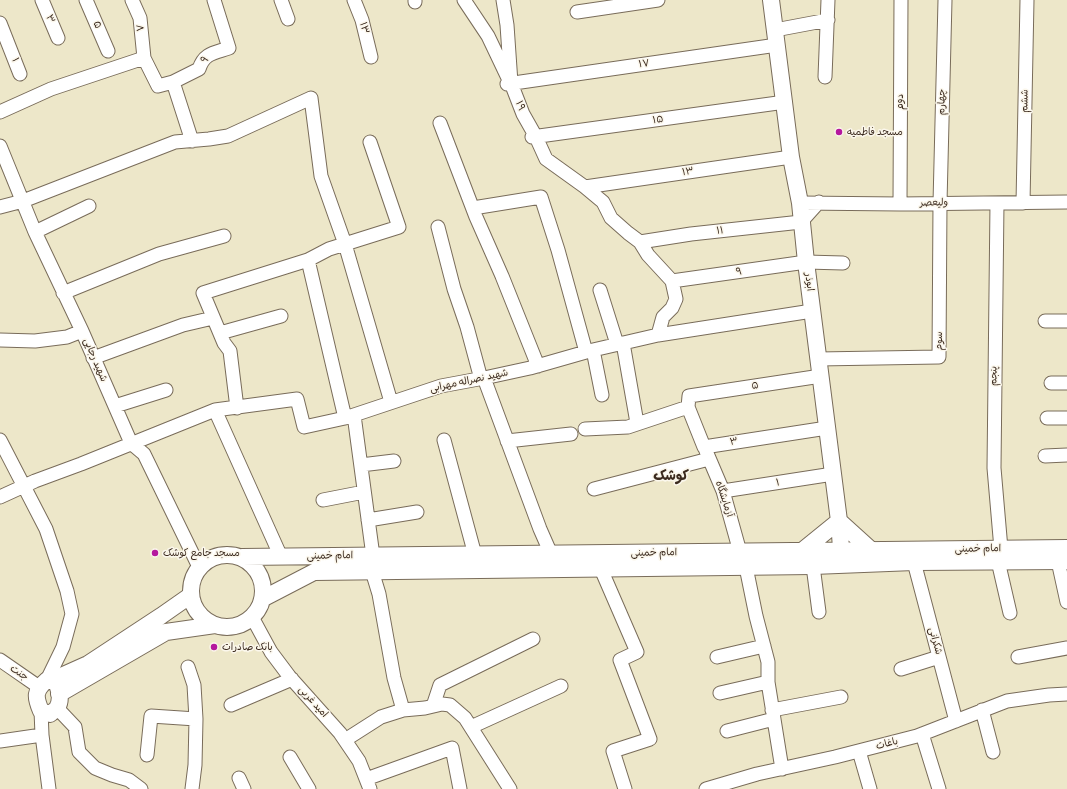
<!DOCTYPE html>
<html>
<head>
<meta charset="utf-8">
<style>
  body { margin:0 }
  canvas { display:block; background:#ede7c9 }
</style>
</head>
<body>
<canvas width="1067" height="789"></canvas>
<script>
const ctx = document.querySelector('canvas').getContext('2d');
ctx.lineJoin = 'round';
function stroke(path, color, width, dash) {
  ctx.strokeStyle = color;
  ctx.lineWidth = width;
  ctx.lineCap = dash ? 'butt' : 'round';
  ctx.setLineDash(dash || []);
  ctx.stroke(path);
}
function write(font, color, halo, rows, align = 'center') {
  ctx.font = font + ' Pangolin,"Playpen Sans Arabic",sans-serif';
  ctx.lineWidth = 3;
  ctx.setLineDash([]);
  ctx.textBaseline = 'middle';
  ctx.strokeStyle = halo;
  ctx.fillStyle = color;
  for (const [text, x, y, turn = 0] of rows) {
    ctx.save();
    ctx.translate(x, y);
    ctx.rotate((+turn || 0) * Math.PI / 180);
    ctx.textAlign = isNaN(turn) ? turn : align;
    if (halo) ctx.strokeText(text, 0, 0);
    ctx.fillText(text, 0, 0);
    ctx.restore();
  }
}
const minor = new Path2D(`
  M42 0 58 38
  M86 0 108 51
  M132 0 140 18 144 58
  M281 0 288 19
  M354 0 362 20 371 57
  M415 0V2
  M464 0 488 36 508 78
  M503 0 507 25 511 83 523 114 536 137 546 159 585 187 603 202 611 218 628 233 640 242 648 255 672 281 676 299 672 308 663 317 658 335
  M577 12 658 0
  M0 23 20 74
  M775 30 828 20
  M825 77 828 0
  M507 84 777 45
  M0 112 51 89 144 58 158 86 173 82
  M440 123 476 217 502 276 538 366
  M532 137 785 102
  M192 141 173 82 199 69C204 53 214 53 229 48L214 0
  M0 146 35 232 82 331 131 443 144 454 199 567
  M585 187 791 157
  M800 203 900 204 1067 202
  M997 203 994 468 1001 549
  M1023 203 1027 0
  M900 204 901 0
  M0 207 23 201 175 142 209 139 228 136 311 98 321 176 345 244 391 402
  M473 208 541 197 558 250 586 352
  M438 227 454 289 467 327 481 379
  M35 232 89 206
  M640 242 691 234 801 222 819 202
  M308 260 345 418
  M672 281 806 262 843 263
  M600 290 617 344
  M63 293 159 254 224 236
  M1045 321H1067
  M220 333 281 316
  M0 340 35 341 67 337 82 331
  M623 343 637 423
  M593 350 602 395
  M93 358 183 325 213 318
  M818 359 939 357 940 203 945 0
  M484 378 540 529 551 554
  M1051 383H1067
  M115 406 166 390
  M688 407 689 396 821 376
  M237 408 230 351 224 343 203 293 308 260 329 249 399 227 370 142
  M215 410 281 557
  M354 415 373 556
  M1047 418H1067
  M585 429 628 427 688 407 704 447 827 428
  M0 440 46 529 67 591 72 614 63 647 47 680
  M444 440 475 555
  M507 441 571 434
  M706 451 723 491 740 552
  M1045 456 1067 455
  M361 465 394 461
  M594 489 709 459
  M723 491 833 474
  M0 497 35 481 81 464 215 410 297 399 304 427 345 418 441 386 484 378 530 368 593 350 658 335 812 311
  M323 500 364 492
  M368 520 417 512
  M998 561 1010 613
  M1058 561 1067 602
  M914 562 956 721
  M813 566 819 612
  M746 567 756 616 768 662V682L782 769
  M601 569 637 652 620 660 650 739 613 751 625 789
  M252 617 271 652 289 676 340 733 359 761 370 789
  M717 657 764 646
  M1018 657 1067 648
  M0 660 39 687
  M188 667 194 685 196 719 195 765 192 789
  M901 669 939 657
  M720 693 768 682
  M231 705 292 679
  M433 706 440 685 533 639
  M57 708 75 727 79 752 95 768 112 775 129 780 141 789
  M403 710 425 708 442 704 450 705 465 718 510 789
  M772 710 841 697
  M982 710 993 752
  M41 711 42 735 49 789
  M471 727 561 686
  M727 731 774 719
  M922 734 939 789
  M345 740 381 717 403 710 394 678 379 594 372 571
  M0 741 42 735
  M859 751 870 789
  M147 755 151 716 196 719
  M290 757 309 789
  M239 778 244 789
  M366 779 452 748 460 789
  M706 789 757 774 835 757 917 736 1007 701 1049 695 1067 694`);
const major = new Path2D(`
  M771 0 791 157 800 203 806 262 839 521 842 562
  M802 551 839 521 871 550
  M191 591a36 36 0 1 1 72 0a36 36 0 1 1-72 0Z
  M242 557 1067 548
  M262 599 314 572 813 566 914 562 1067 561
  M47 680 56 682C59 689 62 700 57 708 56 710 52 712 50 714L41 711C35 697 34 691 47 680Z
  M50 681 88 664 161 616 191 595
  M59 694 166 632 215 625`);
const markers = [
  [839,132,4,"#b5179e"],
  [155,553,4,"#b5179e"],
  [214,647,4,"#b5179e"]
];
const streetNames = [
  ["۳",50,19,67],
  ["۵",97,25,66],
  ["۷",141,28,-95],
  ["۱۳",364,28,75],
  ["۱",15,60,68],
  ["۹",205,60,-47],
  ["۱۷",644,64,-8],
  ["ششم",1025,101,-89],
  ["دوم",900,102,-90],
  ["چهارم",942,102,-89],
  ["۱۹",520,106,68],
  ["۱۵",658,120,-8],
  ["۱۳",688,172,-8],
  ["ولیعصر",934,203,-1],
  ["۱۱",720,231,-6],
  ["۹",739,272,-8],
  ["ابوذر",809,282,83],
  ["سوم",939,341,-90],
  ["شهید رجایی",95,360,67],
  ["پنجم",994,376,-89],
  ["شهید نصراله مهرابی",469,381,-12],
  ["۵",755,386,-9],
  ["۳",734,442,-9],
  ["۱",778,483,-9],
  ["آزمایشگاه",724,499,72],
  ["امام خمینی",978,549,-1],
  ["امام خمینی",654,553,-1],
  ["امام خمینی",330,556,-1],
  ["شکرانی",935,641,75],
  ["جنت",19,673,34],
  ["امید غربی",313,702,48],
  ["باغات",887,744,-14]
];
const poiNames = [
  ["مسجد فاطمیه",847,132],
  ["مسجد جامع کوشک",163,553],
  ["بانک صادرات",222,647]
];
const districtNames = [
  ["کوشک",671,476]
];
stroke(minor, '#796c5a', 15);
stroke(major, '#796c5a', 18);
stroke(minor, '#fff', 13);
stroke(major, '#fff', 16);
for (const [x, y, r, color] of markers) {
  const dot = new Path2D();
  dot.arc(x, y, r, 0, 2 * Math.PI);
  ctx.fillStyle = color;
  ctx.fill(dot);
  stroke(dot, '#fbf7ec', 1.5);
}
write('10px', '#3b2a1e', '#fbf7ec', streetNames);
write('10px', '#3b2a1e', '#fbf7ec', poiNames, 'left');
write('bold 14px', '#3b2a1e', '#fbf7ec', districtNames);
</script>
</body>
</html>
